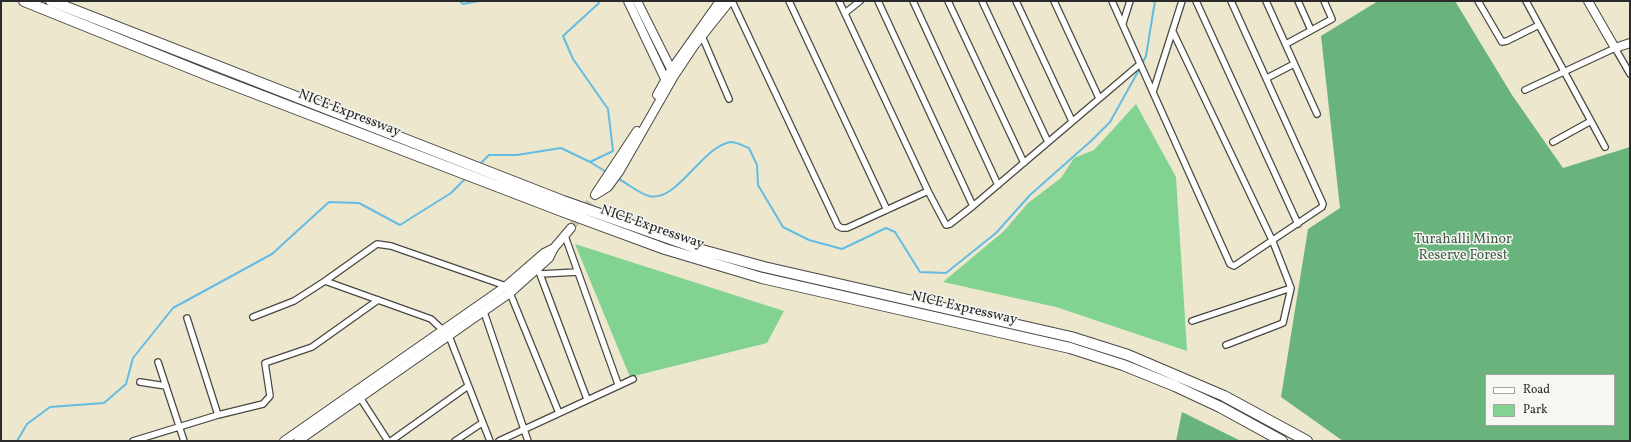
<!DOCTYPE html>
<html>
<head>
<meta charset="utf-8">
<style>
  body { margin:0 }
  #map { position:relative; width:1631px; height:442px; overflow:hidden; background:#ede7ce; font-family:Vollkorn,serif }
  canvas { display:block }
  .frame { position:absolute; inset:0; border:2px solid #2b2b2b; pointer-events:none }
  .legend { position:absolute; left:1485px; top:374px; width:130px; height:52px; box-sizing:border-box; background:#f6f6f2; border:1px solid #a5a5a2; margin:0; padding:5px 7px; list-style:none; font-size:12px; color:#2b2b2b }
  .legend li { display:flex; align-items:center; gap:8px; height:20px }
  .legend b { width:20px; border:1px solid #a5a5a2 }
</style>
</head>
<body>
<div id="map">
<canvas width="1631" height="442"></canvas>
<div class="frame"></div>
<ul class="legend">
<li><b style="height:5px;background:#fff"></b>Road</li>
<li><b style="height:11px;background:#82d292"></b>Park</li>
</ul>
</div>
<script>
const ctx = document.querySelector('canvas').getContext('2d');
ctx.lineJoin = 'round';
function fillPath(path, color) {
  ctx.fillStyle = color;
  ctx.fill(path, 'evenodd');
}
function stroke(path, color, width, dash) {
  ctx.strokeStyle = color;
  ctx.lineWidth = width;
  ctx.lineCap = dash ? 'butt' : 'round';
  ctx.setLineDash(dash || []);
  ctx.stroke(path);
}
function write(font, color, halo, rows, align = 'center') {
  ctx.font = font + ' Vollkorn,serif';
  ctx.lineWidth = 3;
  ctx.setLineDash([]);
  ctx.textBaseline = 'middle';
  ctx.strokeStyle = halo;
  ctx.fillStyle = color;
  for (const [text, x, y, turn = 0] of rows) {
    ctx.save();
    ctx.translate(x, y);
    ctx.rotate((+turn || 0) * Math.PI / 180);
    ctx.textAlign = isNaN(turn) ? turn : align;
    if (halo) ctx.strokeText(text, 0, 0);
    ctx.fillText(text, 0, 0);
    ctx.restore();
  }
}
const green = new Path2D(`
  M1136 104 1176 177 1187 351 1056 307 943 282 1004 231 1028 203 1061 178 1074 158 1094 150Z
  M575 244 784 311 767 343 630 377Z`);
const forest = new Path2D(`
  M1378 1H1455L1512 95 1563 168 1630 147V441H1343L1281 397 1308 229 1340 208 1321 36ZM1486 375H1614V425H1486Z
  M1182 412 1241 441H1176Z`);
const stream = new Path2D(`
  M460 1 463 4 479 1
  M1142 64 1146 56 1155 1
  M590 162 608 173
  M479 165 489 155H517L561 148 590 162 613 151 608 109 573 59 563 36 599 3 598 1
  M617 178C627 183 638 193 649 196 677 203 702 146 731 142 736 142 744 146 749 148L757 165 758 185 783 227 809 240 842 249 886 228 895 232 920 272 946 273 996 233 1030 195 1091 141 1110 122 1140 68
  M17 441 27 424 50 407 104 403 126 384 133 358 173 308 272 254 329 202 359 203 400 225 451 193 466 178`);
const secondaryTunnel = new Path2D(`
  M571 228 595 195`);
const street = new Path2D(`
  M732 1 838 226 842 228H847L928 191
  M789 1 887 210
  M839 1 928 191 946 225 950 224 973 206 1140 64
  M878 1 973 206
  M913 1 998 185
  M948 1 1024 163
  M982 1 1048 142
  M1016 1 1072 121
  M1054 1 1099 98
  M1112 1 1230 264 1234 266 1322 207 1323 204 1231 1
  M1196 1 1298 224
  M1266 1 1317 114
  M1298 1 1311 30
  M1478 1 1502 42 1507 41 1539 25
  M1526 1 1605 147
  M845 13 860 1
  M1123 23 1130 1
  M1173 32 1273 242 1291 288 1283 323 1226 345
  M702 36 729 99
  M1286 44 1332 19 1324 1
  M1267 78 1294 64
  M1525 90 1615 48 1630 74
  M1153 92 1182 1
  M1553 142 1591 121
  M565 236 618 384
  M538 269 587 399
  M540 274 578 272
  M510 293 559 413
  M484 312 528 441
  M253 317 294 301 325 281
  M187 318 218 415
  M1192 321 1291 288
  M158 362 184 441
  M140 382 166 386
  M359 396 388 441
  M133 441 218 415 263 404 270 396 265 363 312 347 378 300
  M391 441 468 386
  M455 441 482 423
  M490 441 449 336 431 319 325 281 377 244 391 246 506 286
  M499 441 633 379`);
const secondary = new Path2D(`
  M628 1 667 83
  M637 1 673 73
  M1588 1 1615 48 1630 43
  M657 95 671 70 720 1
  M596 193 637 131
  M595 195 608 187 619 172 674 76 694 46 730 1
  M284 441 506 286 544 253 554 248
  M298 441 510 293 549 258 554 248 571 228`);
const highway = new Path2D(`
  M24 1 210 76 559 210 665 249 762 278 1070 348 1123 365 1175 386 1220 407 1282 441
  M51 1 563 201 702 250 764 267 1071 337 1128 355 1224 396 1307 441`);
const streetNames = [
  ["NICE Expressway",349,114,21],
  ["NICE Expressway",652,228,19],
  ["NICE Expressway",964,309,13]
];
const parkNames = [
  ["Turahalli Minor",1463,240],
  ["Reserve Forest",1463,256]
];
fillPath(green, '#82d292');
fillPath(forest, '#69b47c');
stroke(stream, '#64bce2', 2);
stroke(secondaryTunnel, '#c6c1ad', 8, [8, 4]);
stroke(street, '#484743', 8);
stroke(secondary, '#484743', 10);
stroke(highway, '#484743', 12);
stroke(street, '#fff', 5.5);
stroke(secondary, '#fff', 8);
stroke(highway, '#fff', 10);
write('14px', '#2b2b2b', '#f6f6f2', streetNames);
write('14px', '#455d4a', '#f6f6f2', parkNames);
</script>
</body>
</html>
